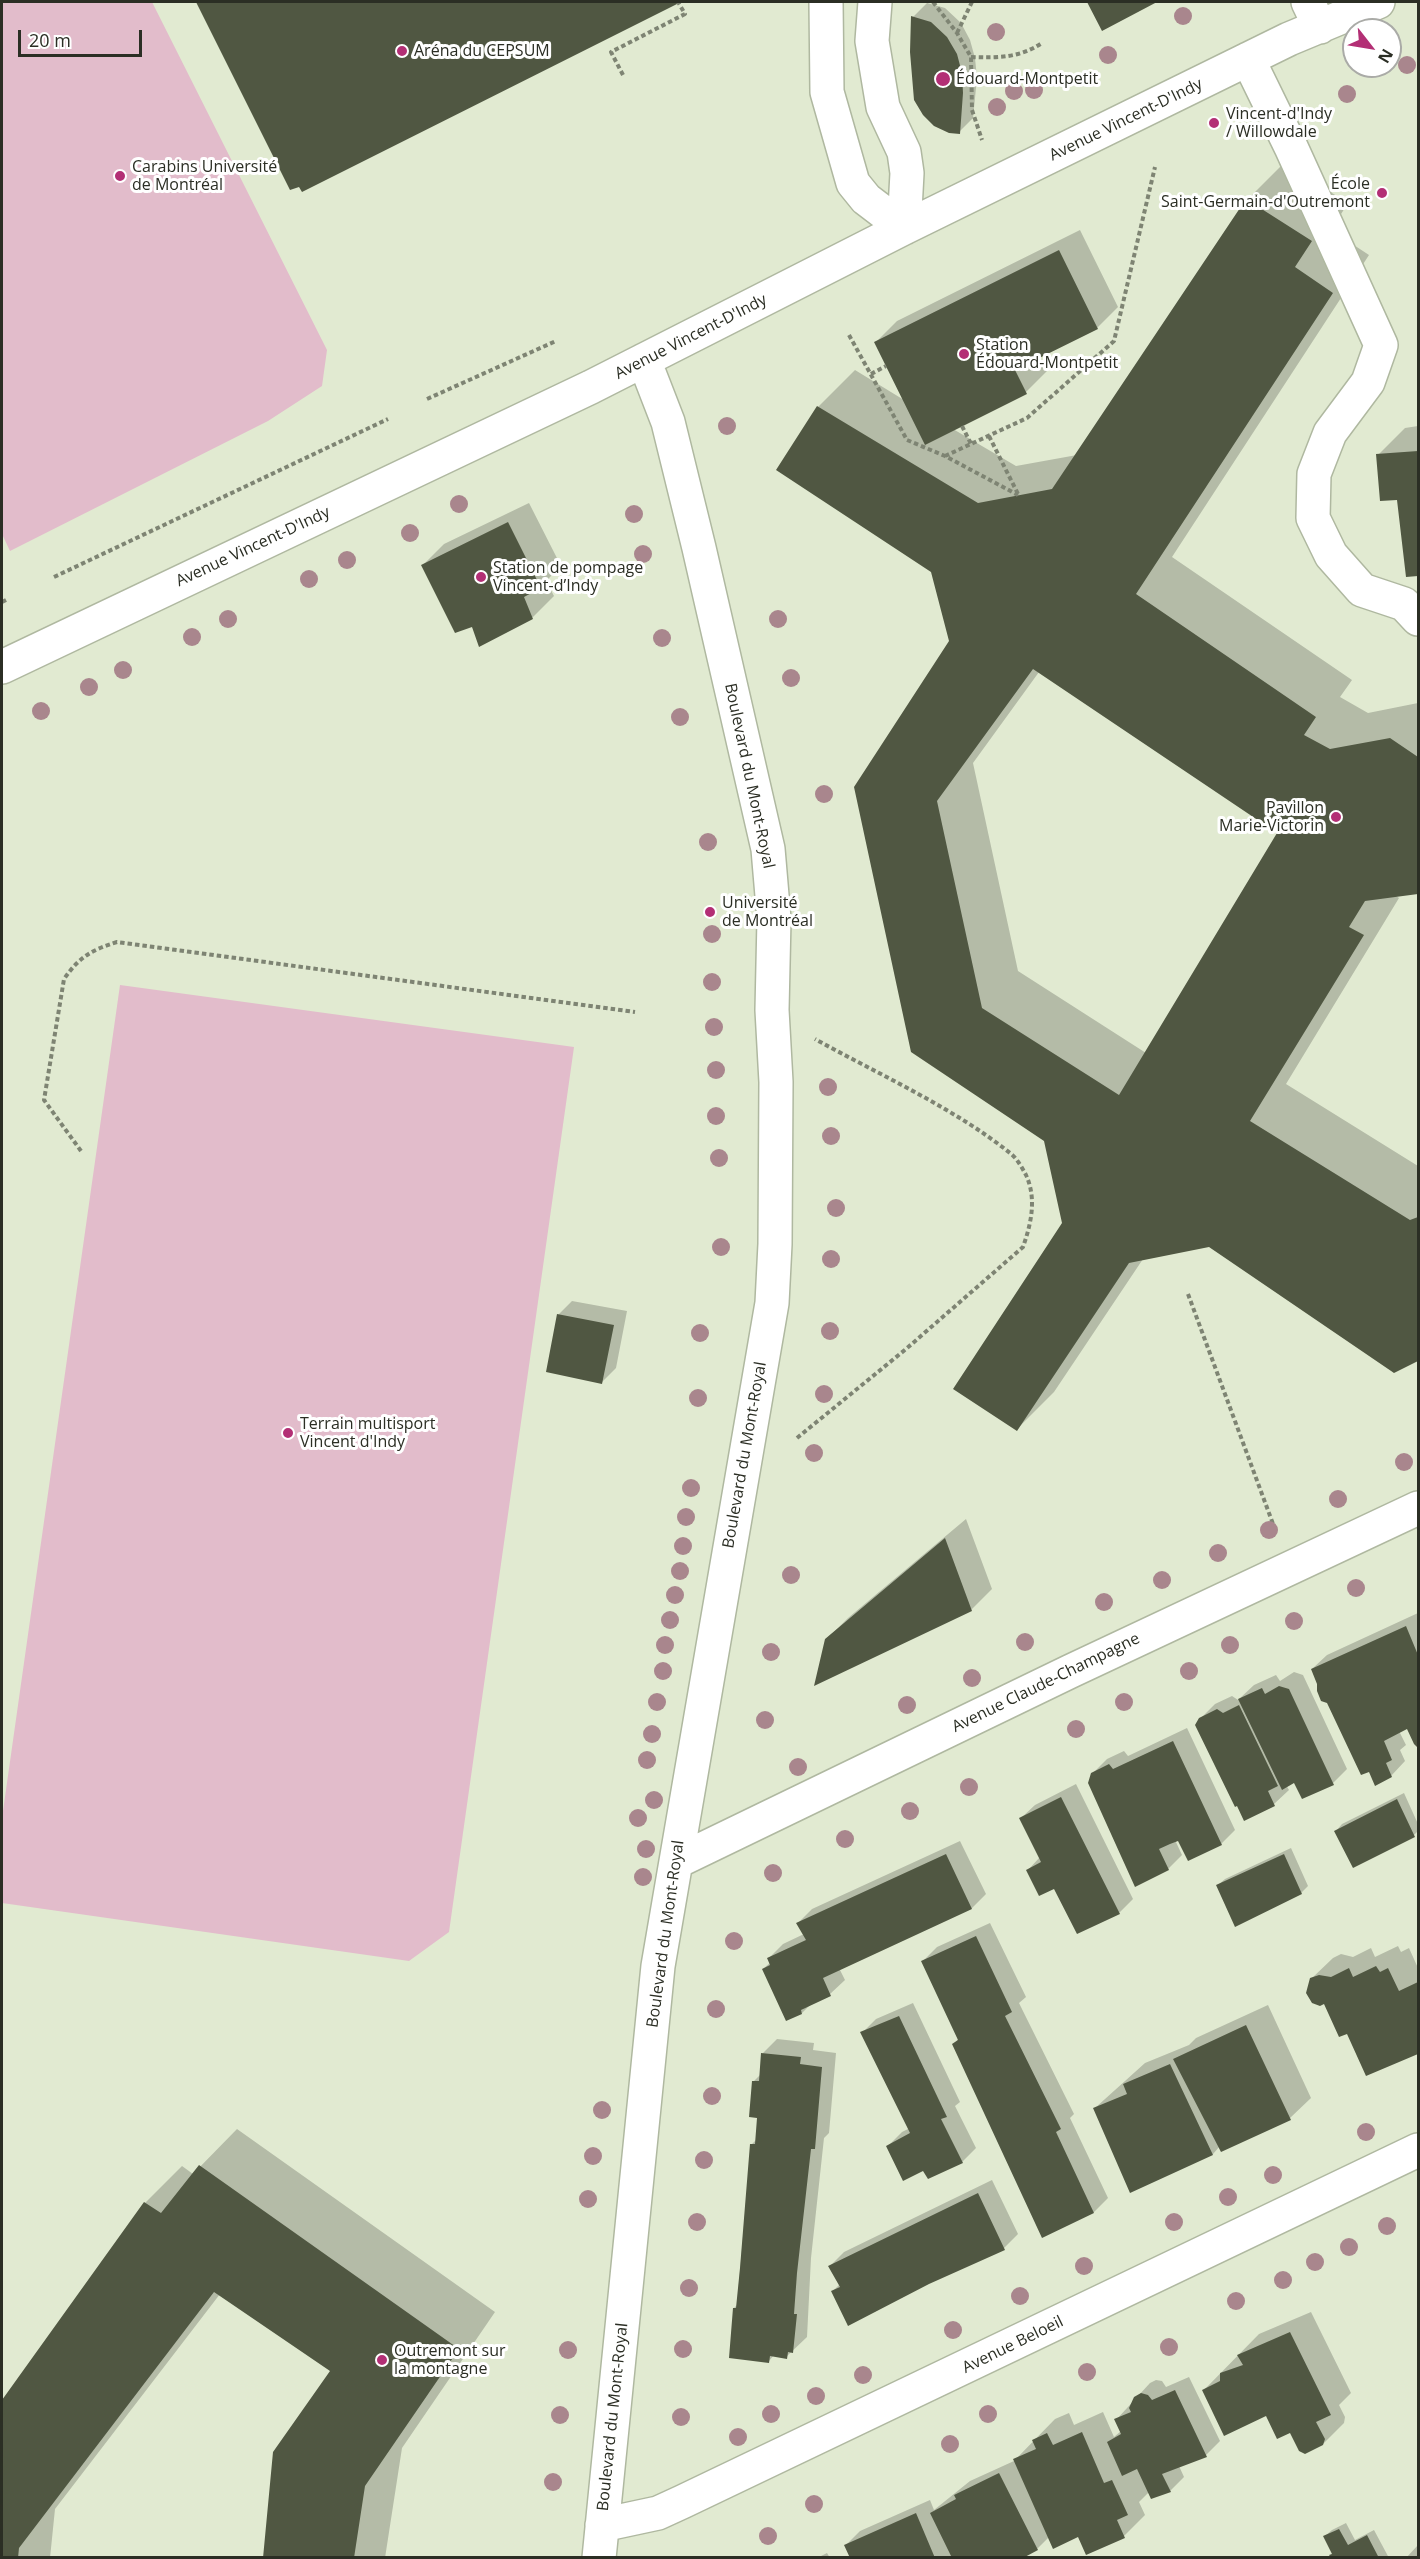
<!DOCTYPE html>
<html>
<head>
<meta charset="utf-8">
<style>
  body { margin:0 }
  #map { position:relative; width:1420px; height:2559px; overflow:hidden; background:#e1ead1; font-family:"Open Sans",sans-serif }
  canvas { display:block }
  .frame { position:absolute; inset:0; border:3px solid #2b2e24; pointer-events:none }
  .north { position:absolute; left:1342px; top:18px; width:60px; height:60px; box-sizing:border-box; background:#fff; border:2px solid #aaaba7; border-radius:50%; rotate:121deg; font-size:16px; font-weight:700; line-height:24px; text-align:center; color:#2b2e24 }
  .north::after { content:''; display:block; margin:auto; width:21px; height:27px; background:#b32f75; clip-path:polygon(50% 0,100% 100%,50% 72%,0 100%) }
  .scale { position:absolute; left:18px; top:30px; width:124px; height:27px; box-sizing:border-box; border:3px solid #2b2e24; border-top:0; padding-left:8px; font-size:18px; line-height:21px; white-space:nowrap; color:#2b2e24; -webkit-text-stroke:4px #fff; paint-order:stroke }
</style>
</head>
<body>
<div id="map">
<canvas width="1420" height="2559"></canvas>
<div class="frame"></div>
<div class="north">N</div>
<div class="scale">20 m</div>
</div>
<script>
const ctx = document.querySelector('canvas').getContext('2d');
ctx.lineJoin = 'round';
function fillPath(path, color) {
  ctx.fillStyle = color;
  ctx.fill(path, 'evenodd');
}
function stroke(path, color, width, dash) {
  ctx.strokeStyle = color;
  ctx.lineWidth = width;
  ctx.lineCap = dash ? 'butt' : 'round';
  ctx.setLineDash(dash || []);
  ctx.stroke(path);
}
function write(font, color, halo, rows, align = 'center') {
  ctx.font = font + ' "Open Sans",sans-serif';
  ctx.lineWidth = 6;
  ctx.setLineDash([]);
  ctx.textBaseline = 'middle';
  ctx.strokeStyle = halo;
  ctx.fillStyle = color;
  for (const [text, x, y, turn = 0] of rows) {
    ctx.save();
    ctx.translate(x, y);
    ctx.rotate((+turn || 0) * Math.PI / 180);
    ctx.textAlign = isNaN(turn) ? turn : align;
    if (halo) ctx.strokeText(text, 0, 0);
    ctx.fillText(text, 0, 0);
    ctx.restore();
  }
}
const green = new Path2D(`
  M2 2H152L327 350 322 386 268 421 10 551 2 534Z
  M120 985 574 1047 449 1932 409 1961 2 1903V1818Z`);
const shadow = new Path2D(`
  M198 2H677L302 190 300 185 290 188Z
  M1089 2H1154L1103 29Z
  M927 3 945 8 961 23 970 40 975 58 977 78 973 118 959 132 913 17Z
  M1284 163 1348 203 1331 230 1369 255 1172 557 1352 680 1340 697 1368 713 1418 703V893L1396 896 1399 898 1286 1084 1418 1166V1360L1394 1372 1210 1245 1143 1259 1054 1392 1017 1429 1064 1223 1046 1140 912 1051 951 641 932 571 818 407 855 370 904 400 876 342 897 321 1080 230 1118 307 1097 328 1039 356 1047 371 1026 392 953 429 1016 466 1077 455 1247 200ZM1039 672 1279 833 1146 1053 1018 971 973 763Z
  M1418 426V575L1408 576 1398 498 1378 455 1405 428Z
  M529 503 561 566 546 581 554 596 533 617 480 645 472 626 423 565 444 544Z
  M572 1301 627 1311 616 1368 602 1382 558 1315Z
  M966 1519 992 1589 971 1610 826 1640 848 1618Z
  M1418 1613V1746L1408 1727 1399 1731 1406 1745 1400 1750 1405 1761 1391 1776 1312 1669 1327 1655Z
  M1294 1672 1303 1675 1347 1769 1333 1783 1303 1797 1294 1781 1286 1785 1289 1790 1274 1804 1245 1819 1200 1719 1215 1704 1232 1696 1238 1700 1254 1685 1276 1675 1280 1681Z
  M1187 1728 1235 1830 1221 1844 1179 1839 1175 1840 1182 1855 1168 1869 1092 1774 1107 1759 1124 1751 1128 1756Z
  M1076 1784 1133 1899 1119 1913 1055 1887 1028 1870 1040 1857 1020 1819 1035 1805Z
  M1404 1793 1418 1824V1831L1414 1835 1336 1831 1342 1824Z
  M960 1841 986 1894 972 1908 839 1968 845 1980 830 1994 811 2004 802 2013 763 1969 771 1962 769 1958 783 1944 804 1934 798 1923 812 1909Z
  M1291 1848 1308 1886 1301 1893 1236 1925 1218 1885 1225 1879Z
  M990 1923 1026 1997 1019 2003 1074 2114 1070 2118 1108 2198 1094 2212 1042 2236 954 2044 959 2038 923 1961 937 1947Z
  M1398 1946 1401 1952 1409 1948 1418 1968V2052L1367 2074 1348 2032 1311 1979 1333 1958 1341 1954 1353 1957 1371 1948 1375 1957Z
  M913 2003 960 2102 955 2106 976 2148 962 2162 924 2169 888 2146 902 2132 910 2128 862 2033 876 2019Z
  M1268 2005 1311 2098 1290 2118 1222 2150 1220 2146 1213 2154 1131 2191 1095 2108 1145 2063 1189 2045 1196 2038Z
  M777 2039 814 2043 813 2050 836 2053 829 2133 824 2138 811 2258 807 2337 786 2357 774 2355 769 2361 734 2308 737 2305 751 2145 757 2139 759 2117 753 2082 761 2074 763 2053Z
  M237 2129 495 2312 402 2448 385 2558H264L332 2371 220 2294 55 2509 50 2558H2V2403L145 2203 182 2166 193 2174Z
  M992 2180 1018 2234 1004 2248 928 2283 832 2292 840 2284 830 2266 844 2252Z
  M1311 2312 1351 2393 1339 2405 1345 2417 1344 2423 1323 2444 1291 2431 1267 2414 1204 2390 1259 2334Z
  M1189 2377 1220 2441 1206 2455 1179 2466 1184 2477 1170 2491 1149 2492 1139 2502 1145 2515 1124 2536 1079 2535 1049 2537 1037 2549 1020 2558H852L846 2545 860 2531 930 2500 934 2510 970 2481 1014 2461 1055 2419 1069 2413 1074 2425 1103 2412 1114 2437 1121 2431 1116 2420 1150 2383 1156 2380 1162 2381 1166 2387Z
  M1346 2523 1355 2540 1374 2530 1389 2558H1332L1331 2555 1333 2552 1325 2536 1332 2530Z
  M1418 2545V2558H1406Z
  M827 2553 830 2558H817Z`);
const building = new Path2D(`
  M196 2H681L302 192 299 187 290 190Z
  M1087 2H1157L1102 31Z
  M911 16 931 22 947 37 957 54 962 73 963 93 960 134 949 133 934 126 923 115 914 100 910 52Z
  M1246 199 1312 241 1295 267 1333 293 1136 594 1316 717 1304 735 1330 749 1390 738 1418 757V894L1365 901 1349 927 1364 935 1250 1121 1410 1220 1418 1217V1361L1394 1373 1209 1247 1129 1263 1017 1431 953 1389 1062 1223 1044 1141 911 1052 854 787 949 641 931 572 776 470 817 406 978 503 1052 489ZM1033 669 1277 833 1119 1095 982 1008 937 801Z
  M1059 250 1098 329 1015 370 1027 394 925 445 874 342Z
  M1418 451V576L1406 577 1397 500 1380 501 1376 454Z
  M508 522 541 588 524 597 533 619 479 647 472 627 455 633 421 565Z
  M557 1314 614 1325 602 1384 546 1372Z
  M945 1538 972 1611 814 1686 825 1639Z
  M1406 1626 1418 1655V1748L1414 1744 1407 1729 1384 1741 1392 1760 1386 1763 1392 1777 1375 1786 1369 1772 1361 1775 1327 1703 1321 1701 1317 1691V1684L1311 1669Z
  M1279 1686 1289 1689 1334 1785 1302 1799 1294 1783 1282 1790 1238 1699 1262 1688 1265 1694Z
  M1239 1705 1278 1786 1268 1791 1275 1806 1244 1821 1237 1806 1235 1807 1195 1725 1199 1718 1217 1709 1223 1713Z
  M1173 1741 1222 1845 1188 1861 1178 1841 1170 1844 1159 1849 1169 1870 1135 1887 1088 1783 1091 1773 1109 1764 1113 1769Z
  M1061 1797 1120 1914 1077 1934 1054 1889 1039 1896 1026 1870 1041 1862 1019 1818Z
  M1397 1799 1415 1837 1353 1868 1334 1831Z
  M946 1854 972 1909 823 1978 831 1996 801 2010 802 2014 786 2021 762 1969 770 1965 767 1958 806 1940 796 1923Z
  M1284 1854 1302 1894 1235 1927 1216 1885Z
  M976 1936 1012 2012 1005 2016 1061 2129 1056 2132 1094 2213 1042 2238 952 2044 958 2040 921 1961Z
  M1376 1966 1380 1972 1388 1968 1399 1991 1418 1982V2054L1366 2076 1347 2034 1339 2037 1324 2004 1320 2006 1312 2003 1306 1993 1310 1978 1319 1975 1331 1977 1349 1968 1353 1977Z
  M899 2016 947 2117 941 2119 963 2163 928 2179 923 2171 903 2181 886 2146 910 2133 860 2032Z
  M1246 2025 1291 2120 1221 2152 1173 2059Z
  M761 2053 801 2057 800 2064 822 2067 815 2149H811L797 2273 794 2314H797L793 2353 788 2352 787 2359 770 2356 769 2363 729 2358 733 2308H736L740 2268 750 2144H755L757 2118 749 2117 752 2081H759Z
  M1170 2064 1213 2155 1130 2193 1093 2108 1127 2094 1123 2084Z
  M199 2165 459 2349 365 2486 354 2558H263L273 2452 330 2371 214 2292 19 2548 18 2558H2V2400L144 2202 161 2213Z
  M978 2193 1005 2250 929 2284 848 2326 831 2291 840 2287 828 2266Z
  M1290 2332 1331 2415 1316 2422 1325 2439 1323 2445 1305 2454 1299 2451 1290 2433 1277 2439 1266 2416 1224 2436 1202 2390 1220 2381V2373L1243 2365 1237 2355Z
  M1175 2390 1207 2457 1162 2474 1171 2492 1151 2499 1137 2469 1122 2476 1107 2442 1121 2434 1114 2419 1131 2412 1129 2408 1134 2397 1141 2393 1148 2395 1152 2400Z
  M1082 2432 1104 2483 1112 2480 1128 2515 1117 2520 1125 2538 1086 2555 1078 2537 1053 2549 1013 2459 1036 2449 1032 2440 1047 2433 1053 2445Z
  M999 2473 1038 2550 1023 2558H952L930 2513 956 2499 954 2495Z
  M916 2513 935 2558H850L844 2545Z
  M1339 2529 1348 2545 1367 2535 1379 2558H1331L1329 2555 1332 2554 1323 2536Z`);
const path = new Path2D(`
  M933 2 957 33 971 57 972 110 982 140
  M957 33 972 2
  M971 57C998 58 1019 58 1042 43
  M623 75 611 52 685 14 678 2
  M849 335 907 440 945 456 1018 495
  M871 374 886 366
  M427 399 556 341
  M962 426 971 444
  M989 436 1018 494
  M945 456 1027 418 1114 341 1155 167
  M54 577 388 419
  M2 602 8 599
  M81 1151 44 1100 64 979C80 956 92 950 117 942L635 1012
  M1188 1294 1276 1532
  M797 1438 906 1349 1023 1247C1031 1224 1037 1199 1026 1175 1022 1168 1017 1158 1010 1153 954 1108 878 1074 815 1039`);
const minor = new Path2D(`
  M826 2 827 92 853 183 866 199 904 228
  M875 2 872 41 883 107 904 152 907 173 904 228
  M1308 2 1320 27
  M1248 59 1291 147 1381 345 1368 382 1330 433 1314 474 1313 518 1331 555 1362 590 1404 604 1418 619
  M2 667 591 387 904 228 1289 39 1378 2
  M676 1862 1071 1671 1418 1508
  M602 2525 658 2513 682 2502 1418 2150
  M599 2558 658 1966 772 1303 775 1244 776 1082 772 1010 774 919 768 849 699 548 668 422 644 360`);
const trees = [
  [1183,16],
  [996,32],
  [1108,55],
  [1407,65],
  [1034,90],
  [1014,91],
  [1347,94],
  [997,107],
  [727,426],
  [459,504],
  [634,514],
  [410,533],
  [643,554],
  [347,560],
  [309,579],
  [228,619],
  [778,619],
  [192,637],
  [662,638],
  [123,670],
  [791,678],
  [89,687],
  [41,711],
  [680,717],
  [824,794],
  [708,842],
  [712,934],
  [712,982],
  [714,1027],
  [716,1070],
  [828,1087],
  [716,1116],
  [831,1136],
  [719,1158],
  [836,1208],
  [721,1247],
  [831,1259],
  [830,1331],
  [700,1333],
  [824,1394],
  [698,1398],
  [814,1453],
  [1404,1462],
  [691,1488],
  [1338,1499],
  [686,1517],
  [1269,1530],
  [683,1546],
  [1218,1553],
  [680,1571],
  [791,1575],
  [1162,1580],
  [1356,1588],
  [675,1595],
  [1104,1602],
  [670,1620],
  [1294,1621],
  [1025,1642],
  [665,1645],
  [1230,1645],
  [771,1652],
  [663,1671],
  [1189,1671],
  [972,1678],
  [657,1702],
  [1124,1702],
  [907,1705],
  [765,1720],
  [1076,1729],
  [652,1734],
  [647,1760],
  [798,1767],
  [969,1787],
  [654,1800],
  [910,1811],
  [638,1818],
  [845,1839],
  [646,1849],
  [773,1873],
  [643,1877],
  [734,1941],
  [716,2009],
  [712,2096],
  [602,2110],
  [1366,2132],
  [593,2156],
  [704,2160],
  [1273,2175],
  [1228,2197],
  [588,2199],
  [697,2222],
  [1174,2222],
  [1387,2226],
  [1349,2247],
  [1315,2262],
  [1084,2266],
  [1283,2280],
  [689,2288],
  [1020,2296],
  [1236,2301],
  [953,2330],
  [1169,2347],
  [683,2349],
  [568,2350],
  [1087,2372],
  [863,2375],
  [816,2396],
  [771,2414],
  [988,2414],
  [560,2415],
  [681,2417],
  [738,2437],
  [950,2444],
  [553,2482],
  [814,2504],
  [768,2536]
];
const markers = [
  [402,51,6,"#b32f75"],
  [943,79,8,"#b32f75"],
  [1214,123,6,"#b32f75"],
  [120,176,6,"#b32f75"],
  [1382,193,6,"#b32f75"],
  [964,354,6,"#b32f75"],
  [481,577,6,"#b32f75"],
  [1336,817,6,"#b32f75"],
  [710,912,6,"#b32f75"],
  [288,1433,6,"#b32f75"],
  [382,2360,6,"#b32f75"]
];
const poiNames = [
  ["Aréna du CEPSUM",414,51],
  ["Édouard-Montpetit",956,79],
  ["Vincent-d'Indy",1226,114],
  ["/ Willowdale",1226,132],
  ["Carabins Université",132,167],
  ["de Montréal",132,185],
  ["École",1370,184,"right"],
  ["Saint-Germain-d'Outremont",1370,202,"right"],
  ["Station",976,345],
  ["Édouard-Montpetit",976,363],
  ["Station de pompage",493,568],
  ["Vincent-d’Indy",493,586],
  ["Pavillon",1324,808,"right"],
  ["Marie-Victorin",1324,826,"right"],
  ["Université",722,903],
  ["de Montréal",722,921],
  ["Terrain multisport",300,1424],
  ["Vincent d'Indy",300,1442],
  ["Outremont sur",394,2351],
  ["la montagne",394,2369]
];
const streetNames = [
  ["Avenue Vincent-D'Indy",1126,120,-26],
  ["Avenue Vincent-D'Indy",691,337,-27],
  ["Avenue Vincent-D'Indy",253,547,-25],
  ["Boulevard du Mont-Royal",749,776,78],
  ["Boulevard du Mont-Royal",745,1455,-80],
  ["Avenue Claude-Champagne",1046,1683,-26],
  ["Boulevard du Mont-Royal",666,1934,-82],
  ["Avenue Beloeil",1013,2345,-26],
  ["Boulevard du Mont-Royal",613,2417,-84]
];
fillPath(green, '#e2bccb');
fillPath(shadow, '#0003');
fillPath(building, '#505742');
stroke(minor, '#afb8a0', 36);
stroke(path, '#7e8473', 4, [4.5, 3]);
stroke(minor, '#fff', 33);
ctx.fillStyle = '#a9868d';
for (const [x, y] of trees) {
  ctx.beginPath();
  ctx.arc(x, y, 9, 0, 2 * Math.PI);
  ctx.fill();
}
for (const [x, y, r, color] of markers) {
  const dot = new Path2D();
  dot.arc(x, y, r, 0, 2 * Math.PI);
  ctx.fillStyle = color;
  ctx.fill(dot);
  stroke(dot, '#fff', 2);
}
write('16px', '#2b2e24', '#fff', poiNames, 'left');
write('16px', '#2b2e24', '#fff', streetNames);
</script>
</body>
</html>
